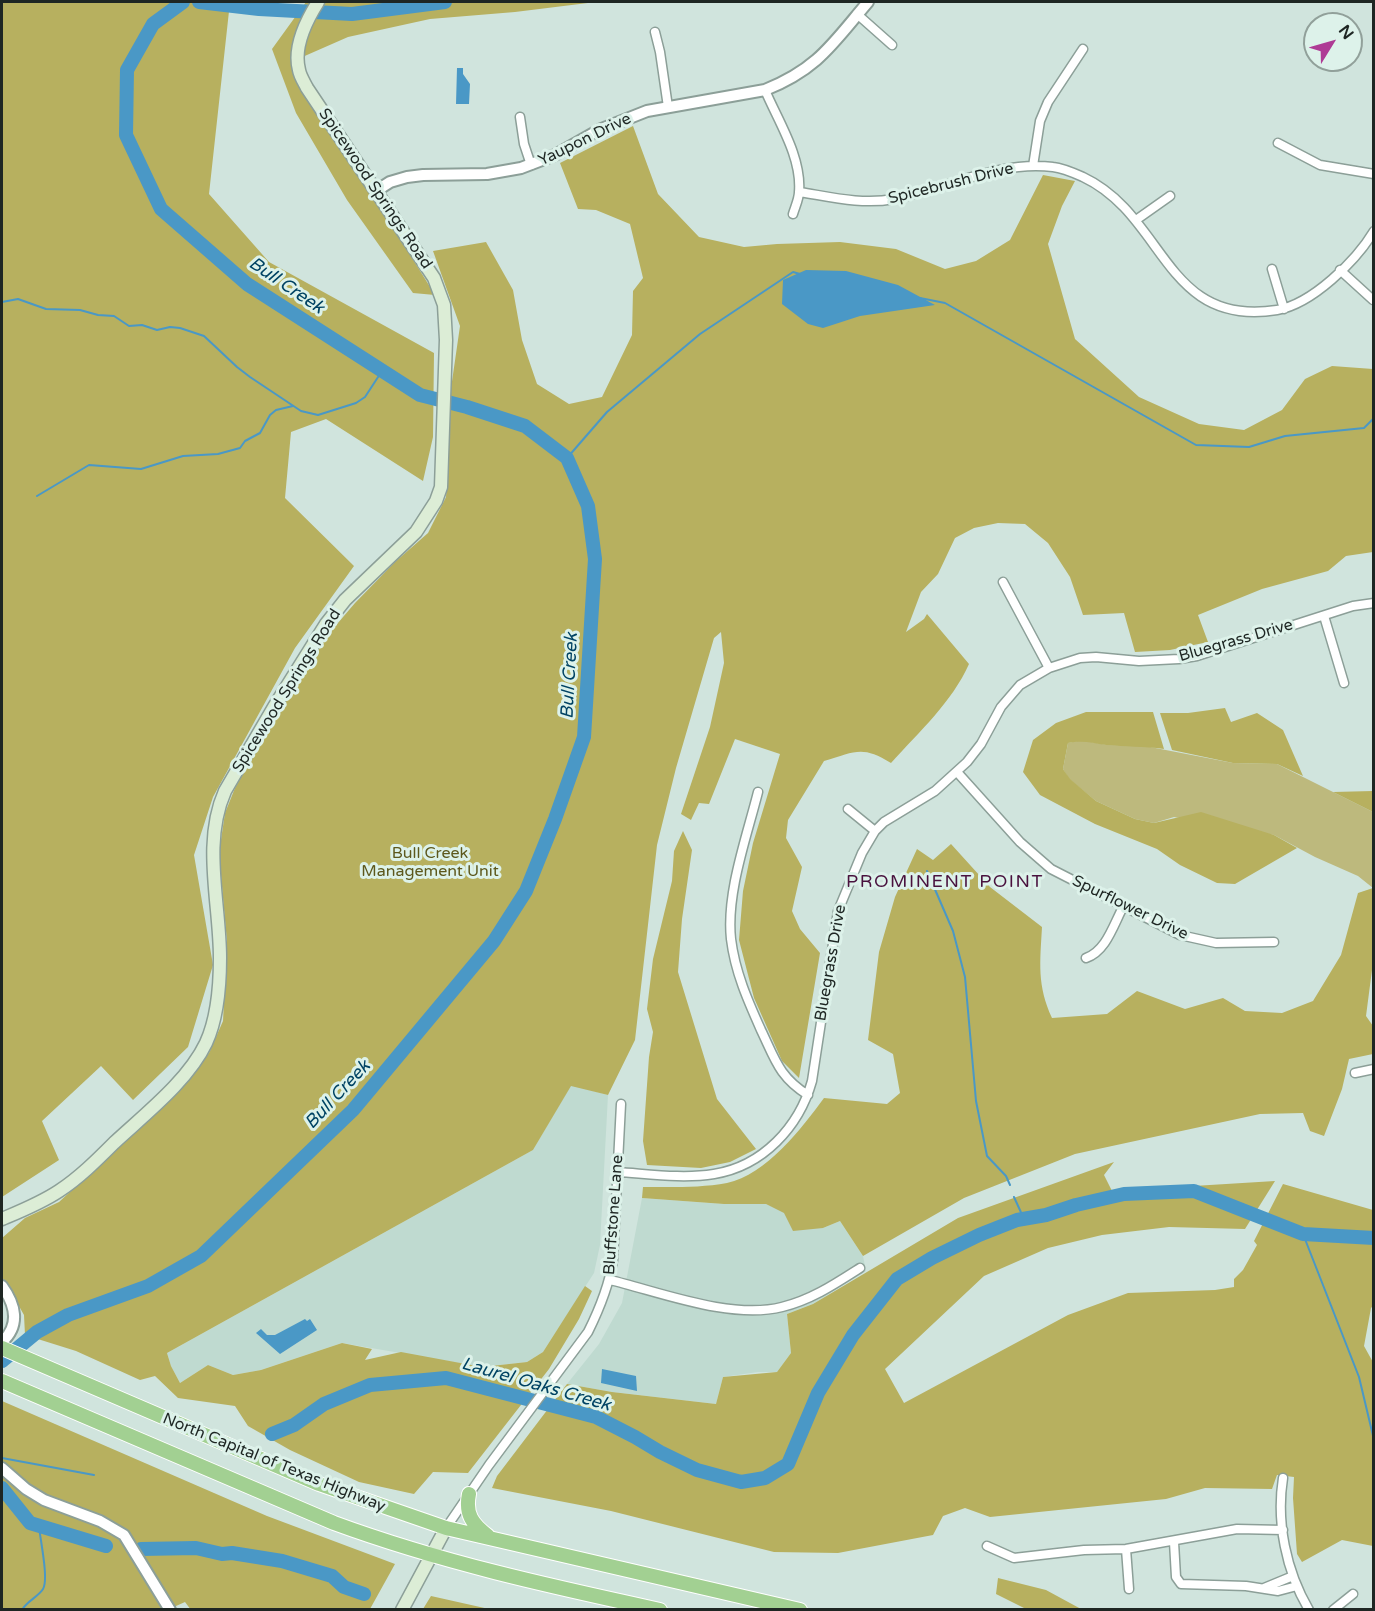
<!DOCTYPE html>
<html>
<head>
<meta charset="utf-8">
<style>
  body { margin:0 }
  #map { position:relative; width:1375px; height:1611px; overflow:hidden; background:#d0e4dd; font-family:"Varela Round",sans-serif }
  canvas { display:block }
  .frame { position:absolute; inset:0; border:3px solid #1e2623; pointer-events:none }
  .north { position:absolute; left:1303px; top:12px; width:60px; height:60px; box-sizing:border-box; background:#ddf2ea; border:2px solid #91a09a; border-radius:50%; rotate:53deg; font-size:16px; font-weight:700; line-height:24px; text-align:center; color:#1e2623 }
  .north::after { content:''; display:block; margin:auto; width:21px; height:27px; background:#ae3b95; clip-path:polygon(50% 0,100% 100%,50% 72%,0 100%) }
</style>
</head>
<body>
<div id="map">
<canvas width="1375" height="1611"></canvas>
<div class="frame"></div>
<div class="north">N</div>
</div>
<script>
const ctx = document.querySelector('canvas').getContext('2d');
ctx.lineJoin = 'round';
function fillPath(path, color) {
  ctx.fillStyle = color;
  ctx.fill(path, 'evenodd');
}
function stroke(path, color, width, dash) {
  ctx.strokeStyle = color;
  ctx.lineWidth = width;
  ctx.lineCap = dash ? 'butt' : 'round';
  ctx.setLineDash(dash || []);
  ctx.stroke(path);
}
function write(font, color, halo, rows, align = 'center') {
  ctx.font = font + ' "Varela Round",sans-serif';
  ctx.lineWidth = 6;
  ctx.setLineDash([]);
  ctx.textBaseline = 'middle';
  ctx.strokeStyle = halo;
  ctx.fillStyle = color;
  for (const [text, x, y, turn = 0] of rows) {
    ctx.save();
    ctx.translate(x, y);
    ctx.rotate((+turn || 0) * Math.PI / 180);
    ctx.textAlign = isNaN(turn) ? turn : align;
    if (halo) ctx.strokeText(text, 0, 0);
    ctx.fillText(text, 0, 0);
    ctx.restore();
  }
}
const built = new Path2D(`
  M571 1085 608 1095 600 1245 594 1273 543 1352 527 1362 482 1367 342 1343 261 1370 233 1375 208 1365 180 1383 171 1366 167 1353 533 1150Z
  M642 1198 724 1204H766L823 1228 840 1221 863 1256 866 1271 813 1304 787 1314 791 1353 777 1372H758L723 1377 716 1404 612 1392 567 1384 599 1344 622 1303Z`);
const green = new Path2D(`
  M1082 740 1107 745 1145 746 1233 763 1277 764 1373 812V888L1358 876 1315 857 1274 835 1174 817 1154 823 1135 819 1096 801 1069 779 1063 769 1068 743Z`);
const forest = new Path2D(`
  M2 2H230L209 194 269 262 434 353 433 437 423 481 326 419 291 432 285 498 354 566 295 648 213 797 194 855 213 965 188 1047 133 1100 101 1066 42 1121 59 1160 2 1197Z
  M306 2H596L515 12 430 19 348 37 291 62 435 295 413 293 347 200 296 113 272 49Z
  M633 126 658 194 699 237 744 247 777 244 840 242 896 249 945 269 976 261 1010 240 1043 175 1075 181 1062 206 1048 244 1075 339 1139 397 1199 424 1244 430 1282 410 1305 379 1332 366 1373 369V552L1346 556 1328 571 1262 589 1198 615 1208 642 1170 650 1135 652 1124 613 1083 615 1070 577 1048 543 1025 524 998 523 974 528 955 538 938 574 921 592 906 632 924 619 927 614 969 664C952 702 919 732 891 763 862 745 855 752 824 761L788 820 786 838 802 867 792 911 800 929 820 953 799 1078 782 1061 754 998 739 940 743 891 753 843 780 754 735 739 709 804 699 803 691 820 681 814 710 727 724 663 721 632 714 638 676 768 657 845 635 1040 608 1095 571 1086 533 1150 167 1353 171 1366 180 1383 208 1365 233 1375 261 1370 342 1343 372 1349 365 1360 401 1352 482 1367 527 1362 543 1352 585 1286 592 1291 579 1319 549 1369 468 1473 433 1472 414 1494 359 1482 290 1450 248 1426 235 1406 178 1398 155 1376 140 1380 76 1351 25 1335 24 1315 11 1292 2 1280V1238L25 1218 59 1202 150 1118 188 1080 209 1053 223 1021 227 942 219 853 225 813 235 788 273 720 326 637 355 603 395 562 428 533 446 497 448 462V409L460 326 433 251 486 242 513 290 522 340 537 384 569 404 602 397 632 335 633 291 643 278 630 224 596 210 578 209 560 163Z
  M1225 708 1231 722 1257 713 1283 730 1303 776 1277 764 1233 763 1172 750 1160 713H1188Z
  M1086 712H1153L1164 749C1144 746 1125 747 1106 745 1092 743 1083 740 1068 743L1063 769 1070 779 1096 801 1135 819 1154 823 1201 812 1274 835 1297 848 1235 884 1217 883 1180 865 1157 849 1095 824 1040 795 1023 772 1033 740 1056 723Z
  M1373 791V812L1333 792Z
  M683 831 692 850 682 919 678 972 717 1099 756 1149 730 1162 701 1168 647 1165 643 1141 649 1057 653 1032 647 1009 653 959 672 881 674 851Z
  M951 844 990 887 1042 927C1040 963 1037 985 1052 1018L1107 1014 1137 991 1185 1009 1223 998 1245 1011 1282 1013 1313 1001 1341 955 1358 893 1373 888V968L1372 970 1366 1016 1373 1026V1054L1349 1059 1342 1089 1324 1136 1310 1131 1303 1113 1260 1114 1075 1154 964 1198 863 1256 840 1221 823 1228 793 1231 784 1213 766 1204H724L642 1198 643 1187C671 1187 700 1188 727 1183 766 1175 802 1128 824 1098L887 1104 900 1093 893 1054 868 1040 879 952 895 897 917 849 933 860Z
  M1114 1162 1104 1175 1112 1191 1275 1181 1245 1229 1169 1227 1102 1235 1048 1248 984 1276 885 1369 904 1403 1068 1315 1128 1293 1215 1290 1234 1287V1279L1243 1270 1257 1245 1254 1241 1283 1184 1373 1210V1306L1371 1308 1364 1346 1374 1364 1373 1546 1342 1540 1302 1562 1297 1554 1293 1498 1294 1477 1277 1475 1272 1489 1205 1488 1166 1499 990 1517 965 1508 943 1516 933 1535 838 1553 774 1552 611 1511 492 1488 497 1476 567 1384 612 1392 716 1404 723 1377 777 1372 791 1353 787 1314 813 1304 958 1218Z
  M2 1401 267 1516 395 1564 370 1609 191 1610 185 1602 167 1610 2 1609Z
  M998 1578 1046 1590 1081 1609H1026L996 1594Z
  M431 1596 489 1609H423Z`);
const water = new Path2D(`
  M457 68H463V74L470 84 469 104H456Z
  M806 270 846 271 898 285 935 305 860 316 823 328 808 324 782 304 783 280Z
  M305 1319 307 1321 310 1319 317 1330 280 1354 256 1333 261 1329 267 1335H275Z
  M602 1369 636 1376 637 1391 601 1383Z`);
const stream = new Path2D(`
  M920 298 945 303 1196 445 1249 447 1285 436 1364 428 1374 418
  M2 302 18 299 46 309 80 310 98 315 114 316 129 326 142 325 157 330 170 327 180 328 204 336 237 367 250 377 301 411 318 415 356 403 365 397 382 371
  M567 458 607 412 700 334 793 272 800 274
  M37 496 89 465 141 469 183 456 218 454 240 448 245 441 260 433 270 415 276 410 293 406
  M927 871 953 931 965 977 976 1101 987 1156 1006 1176 1010 1185
  M1014 1197 1024 1219
  M1303 1234 1359 1377 1374 1440
  M2 1458 94 1475
  M22 1610C27 1601 38 1597 43 1589 49 1579 40 1539 39 1526`);
const river = new Path2D(`
  M199 2 259 9 352 14 445 2
  M2 1361 37 1332 68 1315 148 1286 201 1256 353 1110 494 941 526 891 555 819 584 737 595 559 588 506 567 458 525 426 467 407 420 395 247 284 161 209 126 135 127 70 153 24 183 2
  M272 1434 294 1425 324 1404 370 1385 446 1378 596 1417 635 1437 660 1452 697 1470 741 1482 765 1478 788 1464 818 1393 853 1335 897 1279 932 1258 979 1235 1017 1220 1046 1215 1076 1205 1124 1194 1194 1191 1303 1234 1374 1238
  M2 1488 30 1523 106 1546
  M141 1549 196 1548 222 1554 232 1553 282 1561 332 1576 344 1587 364 1594`);
const minor = new Path2D(`
  M857 14 892 45
  M655 32 660 52 668 107
  M765 90C778 121 802 157 799 192 799 199 795 207 793 214
  M520 117 524 144 531 165
  M1278 143 1320 165 1374 174
  M1033 166 1040 121 1048 102 1083 49
  M800 192C831 197 862 205 894 199 947 189 998 160 1053 167 1063 168 1074 173 1083 177 1166 216 1164 328 1277 310 1312 304 1356 261 1374 231
  M1136 220 1170 196
  M1272 269 1284 309
  M1340 270 1373 300
  M1003 582 1049 668
  M1324 616 1344 683
  M957 772 1020 842 1051 869 1180 935 1216 943 1274 942
  M758 792C747 836 726 893 731 939 735 972 748 1001 761 1030 775 1059 779 1077 808 1095
  M848 809 875 831
  M1086 958C1106 951 1113 926 1123 907
  M1355 1073 1374 1069
  M618 1172C649 1174 683 1179 714 1174 763 1166 799 1127 812 1081L838 911 862 853 875 831 884 822 935 791 967 762 981 744 1001 707 1020 685 1049 668 1080 658 1096 657 1139 661 1179 659 1197 656 1353 606 1374 603
  M610 1280C660 1292 731 1320 782 1307 811 1300 835 1284 860 1268
  M1283 1478C1276 1522 1286 1571 1309 1610
  M446 1528 489 1465 588 1332C600 1308 609 1286 613 1260L621 1104
  M1174 1542 1176 1577 1181 1584 1246 1586 1278 1591 1297 1586
  M987 1546 1014 1558 1084 1550 1126 1549 1237 1529 1283 1530
  M1126 1549 1129 1589
  M1264 1588 1293 1576
  M1333 1610 1353 1594`);
const tertiary = new Path2D(`
  M376 191 390 182 407 177 423 175 487 174 521 168 555 155 599 130 647 111 765 90C818 69 833 43 868 2
  M2 1286C15 1304 21 1325 2 1342
  M2 1468 26 1489 44 1500 100 1521 124 1535 170 1610`);
const secondary = new Path2D(`
  M2 1219C21 1211 41 1203 59 1191 79 1178 97 1160 114 1143 144 1115 188 1081 206 1043 218 1017 220 986 220 958 220 903 202 843 225 791L274 707 326 624 345 600 416 532 436 501 441 487 446 340 444 305 434 278 307 88C304 82 300 76 299 70 293 47 306 21 318 2
  M402 1610 446 1528`);
const trunk = new Path2D(`
  M2 1348 319 1484 446 1528 800 1610
  M2 1381 334 1523C440 1562 549 1586 660 1610
  M469 1494C465 1514 472 1524 488 1536`);
const streetNames = [
  ["Yaupon Drive",585,140,-26],
  ["Spicebrush Drive",951,184,-14],
  ["Spicewood Springs Road",375,189,56],
  ["Bluegrass Drive",1236,641,-16],
  ["Spicewood Springs Road",287,691,-58],
  ["Spurflower Drive",1130,908,26],
  ["Bluegrass Drive",831,963,-80],
  ["Bluffstone Lane",614,1215,-86],
  ["North Capital of Texas Highway",274,1463,22]
];
const parkNames = [
  ["Bull Creek",430,854],
  ["Management Unit",430,872]
];
const waterNames = [
  ["Bull Creek",286,286,34],
  ["Bull Creek",570,676,-87],
  ["Bull Creek",338,1095,-47],
  ["Laurel Oaks Creek",536,1385,16]
];
const neighbourhoodNames = [
  ["PROMINENT POINT",945,882]
];
fillPath(built, '#bfdad0');
fillPath(green, '#bdb97d');
fillPath(forest, '#b7b05f');
fillPath(water, '#4a98c6');
stroke(stream, '#4a98c6', 2);
stroke(river, '#4a98c6', 14);
stroke(minor, '#8c9f98', 11);
stroke(tertiary, '#8c9f98', 14);
stroke(secondary, '#8c9f98', 15);
stroke(trunk, '#fff', 16);
stroke(minor, '#fff', 8);
stroke(tertiary, '#fff', 10);
stroke(secondary, '#dcedd6', 12);
stroke(trunk, '#a2d092', 14);
write('16px', '#1e2623', '#ddf2ea', streetNames);
write('16px', '#5d581c', '#ddf2ea', parkNames);
write('italic 18px', '#004363', '#ddf2ea', waterNames);
ctx.letterSpacing = '1.5px';
write('18px', '#49123e', '#ddf2ea', neighbourhoodNames);
ctx.letterSpacing = '0px';
</script>
</body>
</html>
